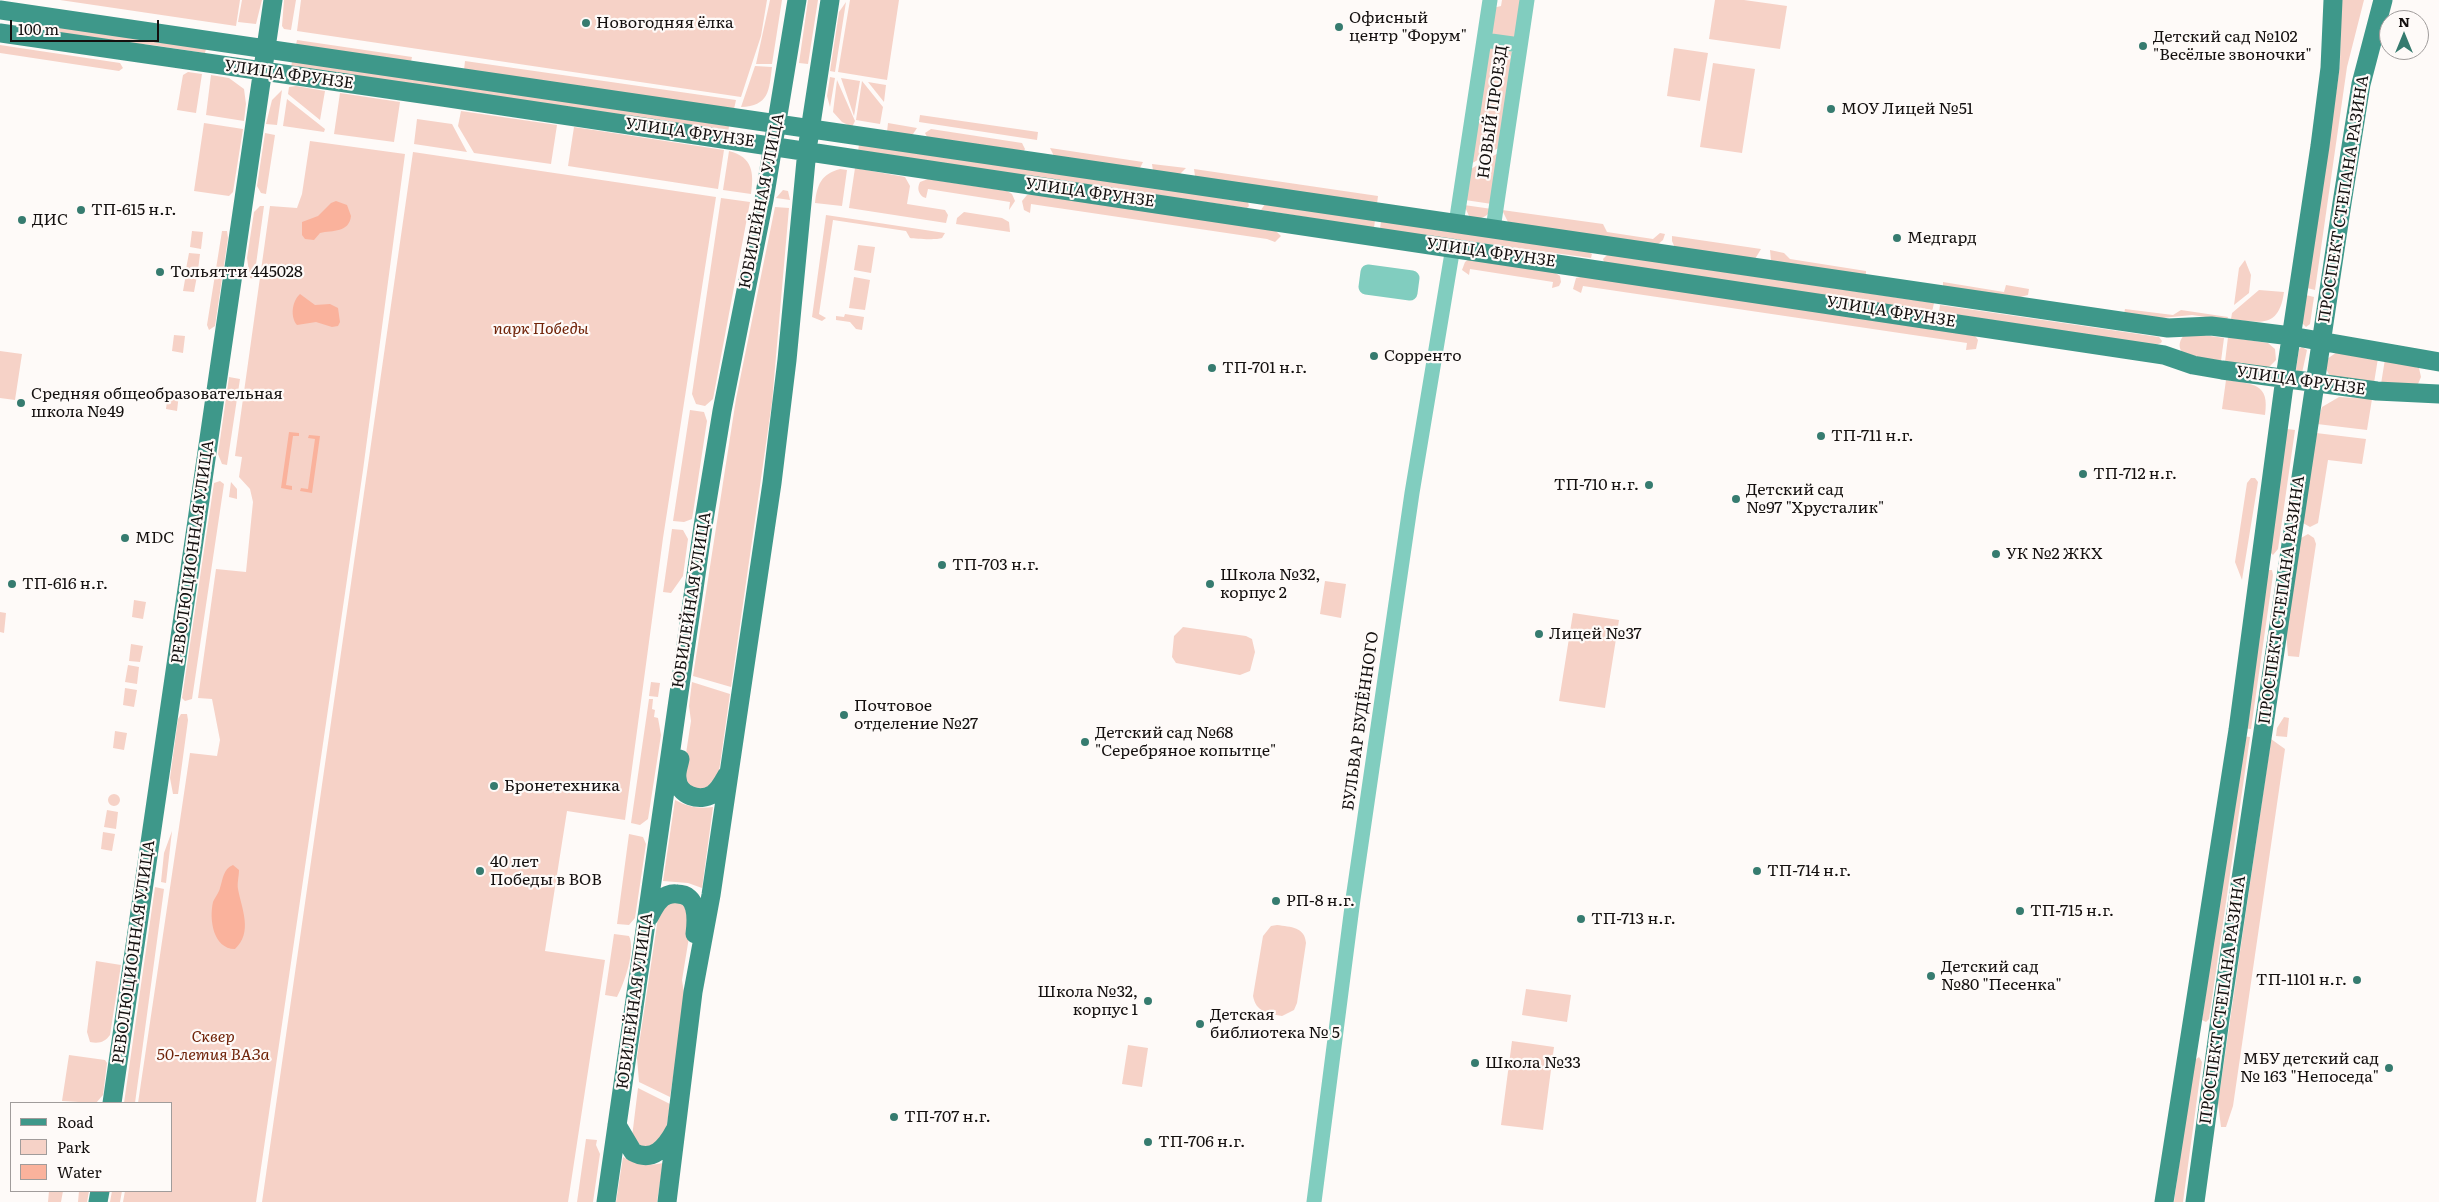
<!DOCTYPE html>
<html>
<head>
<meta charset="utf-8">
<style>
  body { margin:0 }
  #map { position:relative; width:2439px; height:1202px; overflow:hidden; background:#fefaf8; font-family:Literata,serif }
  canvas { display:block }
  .legend { position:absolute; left:10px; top:1102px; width:162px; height:90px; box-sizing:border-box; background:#fefaf8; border:1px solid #a09c9b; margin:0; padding:6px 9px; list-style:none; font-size:15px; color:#14100f }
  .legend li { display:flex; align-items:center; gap:10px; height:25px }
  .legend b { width:25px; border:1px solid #a09c9b }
  .north { position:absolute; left:2379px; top:10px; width:50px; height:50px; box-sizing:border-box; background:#fefaf8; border:1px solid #a09c9b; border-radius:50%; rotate:0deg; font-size:14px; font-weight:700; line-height:20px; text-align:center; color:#14100f }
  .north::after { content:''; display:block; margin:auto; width:18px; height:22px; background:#367b6f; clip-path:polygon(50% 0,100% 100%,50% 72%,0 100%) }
  .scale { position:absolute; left:10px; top:20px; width:149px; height:22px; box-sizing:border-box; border:2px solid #14100f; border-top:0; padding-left:6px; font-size:15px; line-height:18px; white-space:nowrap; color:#14100f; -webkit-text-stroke:4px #fefaf8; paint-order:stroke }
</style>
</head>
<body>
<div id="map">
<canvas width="2439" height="1202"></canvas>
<ul class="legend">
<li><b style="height:6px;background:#3e988a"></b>Road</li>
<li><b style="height:14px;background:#f6d2c7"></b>Park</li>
<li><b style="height:14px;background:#fab29c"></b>Water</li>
</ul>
<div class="north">N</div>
<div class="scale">100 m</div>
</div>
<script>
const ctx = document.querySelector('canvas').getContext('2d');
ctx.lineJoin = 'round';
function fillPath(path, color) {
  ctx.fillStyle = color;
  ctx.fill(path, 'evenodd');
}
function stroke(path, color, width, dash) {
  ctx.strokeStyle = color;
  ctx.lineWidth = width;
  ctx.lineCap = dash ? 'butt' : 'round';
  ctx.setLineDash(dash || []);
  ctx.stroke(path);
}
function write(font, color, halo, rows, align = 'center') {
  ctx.font = font + ' Literata,serif';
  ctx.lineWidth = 4.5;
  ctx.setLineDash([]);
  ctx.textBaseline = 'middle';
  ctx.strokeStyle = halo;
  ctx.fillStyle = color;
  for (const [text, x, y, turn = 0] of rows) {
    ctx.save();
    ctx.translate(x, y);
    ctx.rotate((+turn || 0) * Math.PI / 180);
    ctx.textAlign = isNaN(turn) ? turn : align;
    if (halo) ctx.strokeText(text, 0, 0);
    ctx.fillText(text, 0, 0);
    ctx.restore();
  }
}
const green = new Path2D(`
  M60 0H240L236 26Z
  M242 0H262L256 24 238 22Z
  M284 0H296L291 30 284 29 282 26Z
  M301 0H767L761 36 741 97 297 31Z
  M770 0H782L772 64H756Z
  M808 0H818L808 64 799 63Z
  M850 0H899L887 80 838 72Z
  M1502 0H1523L1518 37H1491L1493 8 1501 6Z
  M1715 0H1744L1787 6 1780 49 1709 39Z
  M2341 0H2364L2347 67 2315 290 2307 288 2340 66Z
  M846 2 835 72 830 71 839 12Z
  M30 23 206 49 205 53 145 44 138 47 24 29 25 25Z
  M297 40 412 57 411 62 296 45Z
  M0 45 120 63 123 68 119 71 0 53Z
  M1488 48 1512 50 1500 147 1469 165Z
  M1674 48 1708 53 1700 101 1667 96Z
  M292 61 729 126 728 134 291 69Z
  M465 61 736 100 734 109 464 70Z
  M1713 63 1755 69 1742 153 1700 147Z
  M755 66 772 67C769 91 769 106 741 107Z
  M188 72 202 74 196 113 177 110 183 75Z
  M211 75 229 78 244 89 246 104 244 121 206 115Z
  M830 77 835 78 830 107 827 96Z
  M841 78 860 81 854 116Z
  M837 80 855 121 852 127 842 122 833 112Z
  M862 81 883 107 880 124 856 120Z
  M868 82 886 85 884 102Z
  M296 86 325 91 320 120 288 94 289 87Z
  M282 90 277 125 266 124 272 100Z
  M340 93 400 102 394 142 334 134Z
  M287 99 325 129 324 132 283 126Z
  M461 111 557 125 551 164 474 153 458 126Z
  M920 115 1038 132 1037 140 919 122Z
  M417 119 452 124 467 152 414 144Z
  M204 123 243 129 233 192 229 196 194 191Z
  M888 123 917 128 913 134 910 135 887 132Z
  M574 127 724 150 718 189 568 166Z
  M931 129 1022 143 1025 149 1024 151 927 137 925 133Z
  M265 133 275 135 266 194 261 193 257 186Z
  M310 141 405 154 363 470 256 1202H123L125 1191H171V1103H138L190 753 217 756 220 740 212 699 198 698 216 569 246 572 253 502 250 489 239 477 242 457 235 456 270 206 297 208 302 194Z
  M859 144 1248 202 1249 206 1247 208 858 152Z
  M1050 148 1143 162 1140 168 1054 156Z
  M729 151C753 157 754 173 751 194L723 190Z
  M413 152 716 197 663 538 625 820 567 811 545 951 605 960 568 1202H262Z
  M1500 152 1492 204 1465 200 1469 170Z
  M1152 164 1186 168 1180 174 1153 171Z
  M855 168 905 177 910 186 907 204 945 210 948 215 946 223 849 208Z
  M840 169 847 170 842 206 815 203C817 185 821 174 840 169Z
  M1194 169 1378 196 1377 204 1200 178 1195 176Z
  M928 179 1007 191 1012 194 1015 201 1009 210 1010 202 928 189 926 198 923 197C918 193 917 188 920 182Z
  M783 190 788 191 790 200 776 198Z
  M1032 194 1275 230 1281 236 1275 242 1267 239 1031 204 1030 213 1024 210 1022 201 1027 195Z
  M721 198 750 202 713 399 705 406 696 404 692 394Z
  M1265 204 1375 220 1374 228 1261 210Z
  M1464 205 1492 209C1486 218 1479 221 1469 216Z
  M260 206H264L254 279 250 278 247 258 254 212Z
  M775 207 789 208 772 402 731 687 693 676 736 399Z
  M1502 210 1603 224 1607 232 1653 239 1660 233 1665 234 1663 240 1657 245 1508 222Z
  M964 212 1002 218 1009 222 1010 232 956 224 957 218Z
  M826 215 945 233 942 238C937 240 916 239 910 238L906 231 833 220 819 314 826 318 822 321 812 317Z
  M1381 221 1589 252 1592 254 1591 258 1380 229Z
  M192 231 203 232 201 249 190 247Z
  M222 231H227L228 238 215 326 209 330 207 325Z
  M1672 236 1761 249 1755 259 1675 248 1672 241Z
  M858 245 875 247 871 273 854 270Z
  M1770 250 1784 253 1790 259 1866 271V276L1771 261Z
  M189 253 200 254 198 270 186 269Z
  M1607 255H1610L1934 303 1932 312 1604 262 1603 259Z
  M1469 259 1554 272 1560 276 1561 282 1559 286 1552 288 1553 282 1470 269 1469 275 1462 270 1465 262Z
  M2245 260 2251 275 2249 293 2234 305 2239 268Z
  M186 274 197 276 194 292 183 291Z
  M1584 276 1970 332 1976 337 1978 340 1976 349 1966 350 1967 343 1583 286 1581 293 1573 289 1576 278Z
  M854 277 870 280 865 310 849 308Z
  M1943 282 2004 292 2006 285 2029 289 2028 295 2013 299 1943 287Z
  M2259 290 2284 292C2279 328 2261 323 2231 319L2232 313Z
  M2306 295 2314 297 2310 324 2306 327 2302 323Z
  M1940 305 2159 337 2162 341 2161 343 2156 345 1939 312Z
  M2125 309 2173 315 2181 310 2228 317 2227 320 2192 315 2162 318 2124 314Z
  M845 314 864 317 862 330 856 329 850 322 836 320V316L844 317Z
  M2190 333 2224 338 2221 361 2185 356C2178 349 2178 342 2184 335Z
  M174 335 185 336 183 353 172 351Z
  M2228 337 2268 343 2275 349 2276 360 2269 367 2265 368 2225 362Z
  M2302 347 2307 350 2302 373 2296 370 2299 349Z
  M0 351 22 354 15 400 0 398Z
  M2337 352 2378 358 2374 383 2330 376 2326 369 2327 359Z
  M2385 359 2419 368 2421 377 2418 384H2381Z
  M229 377 240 379 227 465 222 464 218 454Z
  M2226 380C2253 384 2270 383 2265 415L2222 409Z
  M168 393 179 394 177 411 166 409Z
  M2339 397 2372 399 2367 430 2317 424 2322 407Z
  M690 410 704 412 707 421 693 513 692 519 684 522 673 521Z
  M2287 429 2295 430 2278 549 2273 555 2270 552Z
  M2316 433 2366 439 2362 464 2328 460 2318 523 2310 527 2303 523Z
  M2251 478H2255L2258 482 2242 580 2235 562 2247 483Z
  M220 481 224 484 192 699 185 701 182 698 214 483Z
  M231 482 237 489V499L229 497Z
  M672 529 683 530 688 539 683 576 671 593 663 592Z
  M2308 534 2314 538 2316 544 2299 657 2288 656 2286 632 2301 538Z
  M2268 570H2272L2273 575 2251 729 2243 728Z
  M1325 581 1346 584 1341 618 1320 614Z
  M134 600 146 602 143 619 132 617Z
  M0 612 6 613 4 633 0 632Z
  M1573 613 1619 620 1605 708 1559 701Z
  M1183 627 1246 636 1252 639 1255 652 1250 671 1240 675 1176 663 1172 657 1174 636Z
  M131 644 143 646 140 662 129 661Z
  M128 665 139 667 137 684 125 682Z
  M651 682 660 683 658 697 649 696Z
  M692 682 730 694 718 778 713 787 692 790 684 778 683 773 691 721 689 706Z
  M125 688 137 690 134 707 123 705Z
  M649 699H653L652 709 655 710 654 717 658 718 661 735 648 819 640 825 631 823Z
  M181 714H187L188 720 178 794H173L170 778 178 719Z
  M2284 717 2289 718 2287 737 2276 736 2277 728Z
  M115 731 127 733 124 750 113 748Z
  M2242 736 2250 737 2209 1019 2206 1022 2202 1020Z
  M2271 739 2285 749 2233 1106 2226 1127H2221L2218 1103Z
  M108 800a6 6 0 1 1 12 0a6 6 0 1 1-12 0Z
  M675 800C688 807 699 809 713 807L702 888 688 883 663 881Z
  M107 810 118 812 116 829 104 827Z
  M172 831 166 883 161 882 164 853Z
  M103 832 115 834 112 851 101 849Z
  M629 834 643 837 646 844 635 918 629 925 617 924Z
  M155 887 164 889 135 1103H124Z
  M683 898 692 919 682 980 685 1000 670 1097 639 1082 637 1058 659 911 662 905Z
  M1277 925C1291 927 1305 927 1306 943L1297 1003 1294 1010 1282 1016C1267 1013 1256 1012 1253 996L1263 936 1271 926Z
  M614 934 629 936C636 950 624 984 617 997L605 995Z
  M96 961 121 965 110 1035C105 1042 99 1044 90 1042L87 1032Z
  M1526 989 1571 995 1567 1022 1522 1015Z
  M1512 1041 1554 1047 1543 1130 1501 1125Z
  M1128 1045 1148 1048 1142 1087 1122 1084Z
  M69 1055 105 1060 107 1063 103 1095 96 1103 62 1101Z
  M2199 1057 2202 1062 2183 1202H2174L2193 1061Z
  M638 1088 670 1104 665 1138 644 1149 632 1137Z
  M586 1139 597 1140 596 1145 600 1154 593 1202H577Z
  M623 1157C637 1165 647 1166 663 1163L657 1202H616Z
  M49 1191H63L61 1202H48Z
  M79 1191H89L87 1202H78Z
  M112 1191H122L120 1202H110Z`);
const water = new Path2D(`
  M336 201 347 205 351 216C349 233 333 230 320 233L314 240 305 239 302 235V222L318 216 331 203Z
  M300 294 315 305 330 304 338 308 340 322 338 326 332 327 316 322 297 325C290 317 292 301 300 294Z
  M289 432 299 433V436H293L286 485 292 486V490L281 488Z
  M309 435 320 436 312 493 300 491 301 488 308 489 315 439 308 438Z
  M233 865 239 870C239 876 237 883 238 889 242 910 253 932 235 949 213 949 209 919 213 902 215 897 219 893 220 888 223 879 223 869 233 865Z`);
const minor = new Path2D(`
  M1484 40 1520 45
  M1456 224 1490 0
  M1493 229 1527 0
  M1368 272 1412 278 1410 293 1366 287Z
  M1314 1202 1353 899 1412 493 1453 247`);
const major = new Path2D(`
  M0 10 2168 328 2211 326 2291 336 2439 362
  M0 33C722 137 1444 243 2164 355L2193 365 2222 370 2377 391 2439 394
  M680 759C679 765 676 772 677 778 678 796 700 802 713 794 719 790 723 782 727 775
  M649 917C652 912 655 905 659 901 663 896 671 893 677 894 698 894 697 918 695 934
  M112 1103 273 0
  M617 1125 633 1152C653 1163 666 1147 675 1130
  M98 1202 100 1191
  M606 1202 703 526 722 411 764 200 797 0
  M667 1202 693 992 711 895 772 483 787 360 807 150 830 0
  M2164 1202 2238 730 2285 378 2320 146 2330 68 2333 0
  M2195 1202 2220 1019 2342 203 2361 84 2383 0`);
const markers = [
  [586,23,5,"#367b6f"],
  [1339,27,5,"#367b6f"],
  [2143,46,5,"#367b6f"],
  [1831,109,5,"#367b6f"],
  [81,210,5,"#367b6f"],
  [22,220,5,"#367b6f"],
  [1897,238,5,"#367b6f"],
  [160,272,5,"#367b6f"],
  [1374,356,5,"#367b6f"],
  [1212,368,5,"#367b6f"],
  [21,403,5,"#367b6f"],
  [1821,436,5,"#367b6f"],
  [2083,474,5,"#367b6f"],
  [1649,485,5,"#367b6f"],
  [1736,499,5,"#367b6f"],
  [125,538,5,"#367b6f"],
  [1996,554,5,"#367b6f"],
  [942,565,5,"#367b6f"],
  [12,584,5,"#367b6f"],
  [1210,584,5,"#367b6f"],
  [1539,634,5,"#367b6f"],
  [844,715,5,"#367b6f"],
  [1085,742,5,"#367b6f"],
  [494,786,5,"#367b6f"],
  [480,871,5,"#367b6f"],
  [1757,871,5,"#367b6f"],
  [1276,901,5,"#367b6f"],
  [2020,911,5,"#367b6f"],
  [1581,919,5,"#367b6f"],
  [1931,976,5,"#367b6f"],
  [2357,980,5,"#367b6f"],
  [1148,1001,5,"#367b6f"],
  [1200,1024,5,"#367b6f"],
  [1475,1063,5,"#367b6f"],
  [2389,1068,5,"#367b6f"],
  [894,1117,5,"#367b6f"],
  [1148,1142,5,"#367b6f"]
];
const poiNames = [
  ["Офисный",1349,18],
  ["центр \"Форум\"",1349,36],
  ["Новогодняя ёлка",596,23],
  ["Детский сад №102",2153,37],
  ["\"Весёлые звоночки\"",2153,55],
  ["МОУ Лицей №51",1841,109],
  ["ТП-615 н.г.",91,210],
  ["ДИС",32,220],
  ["Медгард",1907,238],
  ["Тольятти 445028",170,272],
  ["Сорренто",1384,356],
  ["ТП-701 н.г.",1222,368],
  ["Средняя общеобразовательная",31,394],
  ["школа №49",31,412],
  ["ТП-711 н.г.",1831,436],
  ["ТП-712 н.г.",2093,474],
  ["ТП-710 н.г.",1639,485,"right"],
  ["Детский сад",1746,490],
  ["№97 \"Хрусталик\"",1746,508],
  ["MDC",135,538],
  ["УК №2 ЖКХ",2006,554],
  ["ТП-703 н.г.",952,565],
  ["Школа №32,",1220,575],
  ["корпус 2",1220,593],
  ["ТП-616 н.г.",22,584],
  ["Лицей №37",1549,634],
  ["Почтовое",854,706],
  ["отделение №27",854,724],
  ["Детский сад №68",1095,733],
  ["\"Серебряное копытце\"",1095,751],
  ["Бронетехника",504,786],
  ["40 лет",490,862],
  ["Победы в ВОВ",490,880],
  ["ТП-714 н.г.",1767,871],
  ["РП-8 н.г.",1286,901],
  ["ТП-715 н.г.",2030,911],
  ["ТП-713 н.г.",1591,919],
  ["Детский сад",1941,967],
  ["№80 \"Песенка\"",1941,985],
  ["ТП-1101 н.г.",2347,980,"right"],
  ["Школа №32,",1138,992,"right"],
  ["корпус 1",1138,1010,"right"],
  ["Детская",1210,1015],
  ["библиотека № 5",1210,1033],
  ["МБУ детский сад",2379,1059,"right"],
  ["№ 163 \"Непоседа\"",2379,1077,"right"],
  ["Школа №33",1485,1063],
  ["ТП-707 н.г.",904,1117],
  ["ТП-706 н.г.",1158,1142]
];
const streetNames = [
  ["УЛИЦА ФРУНЗЕ",289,75,8],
  ["НОВЫЙ ПРОЕЗД",1493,112,-82],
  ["УЛИЦА ФРУНЗЕ",690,133,8],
  ["УЛИЦА ФРУНЗЕ",1090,193,8],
  ["ПРОСПЕКТ СТЕПАНА РАЗИНА",2344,199,-81],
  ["ЮБИЛЕЙНАЯ УЛИЦА",762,201,-79],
  ["УЛИЦА ФРУНЗЕ",1491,253,8],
  ["УЛИЦА ФРУНЗЕ",1891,312,9],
  ["УЛИЦА ФРУНЗЕ",2301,381,8],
  ["РЕВОЛЮЦИОННАЯ УЛИЦА",193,552,-82],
  ["ЮБИЛЕЙНАЯ УЛИЦА",692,600,-81],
  ["ПРОСПЕКТ СТЕПАНА РАЗИНА",2282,600,-82],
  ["БУЛЬВАР БУДЁННОГО",1361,721,-82],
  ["РЕВОЛЮЦИОННАЯ УЛИЦА",134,952,-82],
  ["ПРОСПЕКТ СТЕПАНА РАЗИНА",2223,1000,-82],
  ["ЮБИЛЕЙНАЯ УЛИЦА",635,1001,-82]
];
const parkNames = [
  ["парк Победы",541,329],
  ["Сквер",213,1037],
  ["50-летия ВАЗа",213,1055]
];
fillPath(green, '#f6d2c7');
fillPath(water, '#fab29c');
stroke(minor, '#81cdbf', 15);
stroke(major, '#3e988a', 19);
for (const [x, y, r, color] of markers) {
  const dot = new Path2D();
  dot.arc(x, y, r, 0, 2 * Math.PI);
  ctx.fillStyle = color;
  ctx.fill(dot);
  stroke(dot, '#fefaf8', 2);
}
write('16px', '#14100f', '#fefaf8', poiNames, 'left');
write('16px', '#14100f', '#fefaf8', streetNames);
write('italic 16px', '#702308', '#fefaf8', parkNames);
</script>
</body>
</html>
